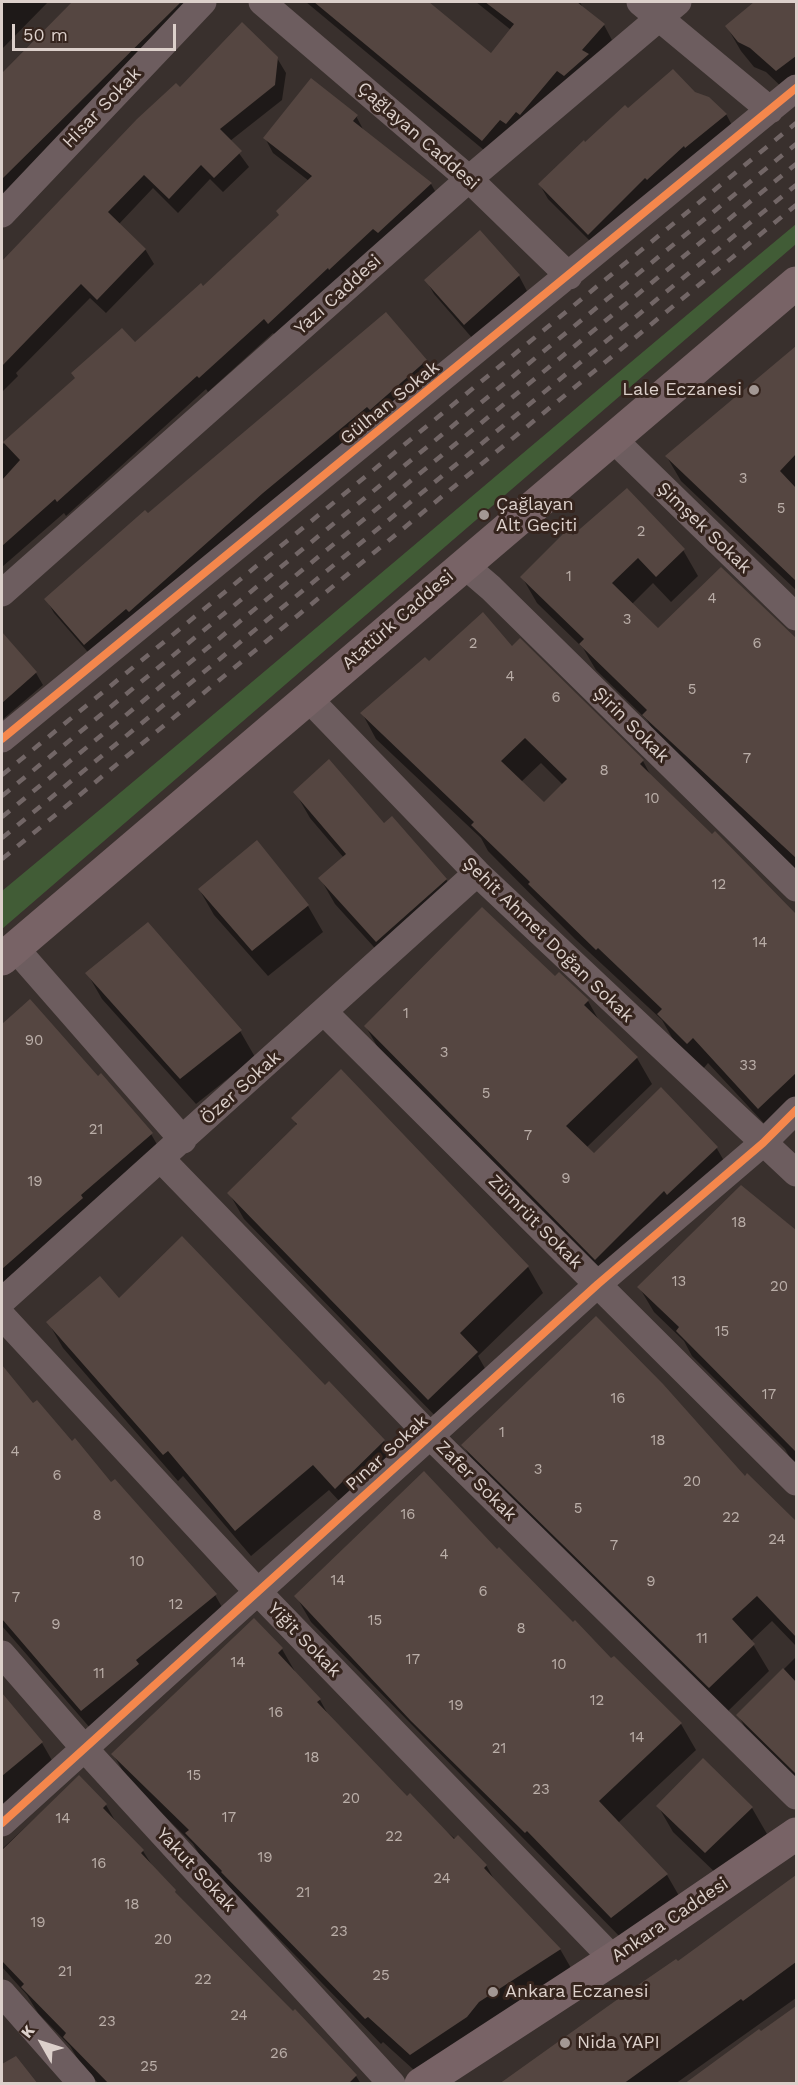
<!DOCTYPE html>
<html>
<head>
<meta charset="utf-8">
<style>
  body { margin:0 }
  #map { position:relative; width:798px; height:2085px; overflow:hidden; background:#39302d; font-family:"Work Sans",sans-serif }
  canvas { display:block }
  .frame { position:absolute; inset:0; border:3px solid #dcd0cb; pointer-events:none }
  .north { position:absolute; left:12px; top:2013px; width:60px; height:60px; -webkit-text-stroke:4px #35241d; paint-order:stroke; rotate:309deg; font-size:16px; font-weight:700; line-height:24px; text-align:center; color:#dcd0cb }
  .north::after { content:''; display:block; margin:auto; width:21px; height:27px; background:#dcd0cb; clip-path:polygon(50% 0,100% 100%,50% 72%,0 100%) }
  .scale { position:absolute; left:12px; top:24px; width:164px; height:27px; box-sizing:border-box; border:3px solid #dcd0cb; border-top:0; padding-left:8px; font-size:18px; line-height:21px; white-space:nowrap; color:#dcd0cb; -webkit-text-stroke:4px #35241d; paint-order:stroke }
</style>
</head>
<body>
<div id="map">
<canvas width="798" height="2085"></canvas>
<div class="frame"></div>
<div class="north">K</div>
<div class="scale">50 m</div>
</div>
<script>
const ctx = document.querySelector('canvas').getContext('2d');
ctx.lineJoin = 'round';
function fillPath(path, color) {
  ctx.fillStyle = color;
  ctx.fill(path, 'evenodd');
}
function stroke(path, color, width, dash) {
  ctx.strokeStyle = color;
  ctx.lineWidth = width;
  ctx.lineCap = dash ? 'butt' : 'round';
  ctx.setLineDash(dash || []);
  ctx.stroke(path);
}
function write(font, color, halo, rows, align = 'center') {
  ctx.font = font + ' "Work Sans",sans-serif';
  ctx.lineWidth = 6;
  ctx.setLineDash([]);
  ctx.textBaseline = 'middle';
  ctx.strokeStyle = halo;
  ctx.fillStyle = color;
  for (const [text, x, y, turn = 0] of rows) {
    ctx.save();
    ctx.translate(x, y);
    ctx.rotate((+turn || 0) * Math.PI / 180);
    ctx.textAlign = isNaN(turn) ? turn : align;
    if (halo) ctx.strokeText(text, 0, 0);
    ctx.fillText(text, 0, 0);
    ctx.restore();
  }
}
const green = new Path2D(`
  M796 224V244L2 929V891C268 671 530 445 796 224Z`);
const shadow = new Path2D(`
  M2 2H48L2 49Z
  M77 2H200L2 203V76Z
  M306 2H427L491 55 511 30 476 2H580L582 6 555 42 604 25 612 40 491 156Z
  M756 2H796V90L790 95 766 72 754 67 741 51 727 27Z
  M277 58 286 73 282 100 230 141 249 167 223 192 210 179 178 213 153 188 119 224 145 249 154 264 106 313 90 298 16 373 18 376 2 392V264L138 121 180 89Z
  M695 93 726 114 734 129 597 248 548 199 540 185 628 110Z
  M356 116 364 131 431 184 439 198 277 337 273 333 208 392 206 389 66 516 64 513 2 567V445L76 379 135 344 203 288 280 216 309 181 273 153 265 138Z
  M480 232 519 276 527 291 473 339 434 294 426 280Z
  M386 314 426 361 434 375 93 658 54 613 46 599Z
  M796 348V590L681 481 667 457Z
  M573 537 683 550 698 576 671 602 653 583 632 604 658 630 721 569 796 643V869L659 741 647 720 596 670 583 648 537 603 522 577Z
  M2 635 36 673 43 685 2 720Z
  M512 648 643 761 652 778 712 836 715 834 796 916V1113L774 1134 708 1063 703 1069 674 1041 662 1020 575 939 488 851 481 838 376 739 362 713 429 663ZM541 763 563 785 544 804 521 782Z
  M295 792 384 825 446 879 461 905 392 967 335 904 320 878 344 858 310 818Z
  M199 889 308 906 323 932 268 976 214 915Z
  M87 973 240 1031 255 1057 196 1104 102 999Z
  M559 974 588 1001 601 1024 637 1058 652 1084 586 1148 594 1155 716 1147 731 1173 611 1285 381 1053 366 1027 555 978Z
  M30 1001 97 1078 151 1134 166 1160 2 1310V1026Z
  M341 1072 528 1267 543 1293 478 1356 491 1379 444 1425 244 1219 229 1193 297 1126 293 1118Z
  M786 1222 796 1232V1469L785 1449 692 1356 684 1341 654 1312 639 1287Z
  M48 1322 325 1387 384 1441 399 1467 351 1514 329 1490 251 1556 183 1476 178 1481 63 1348Z
  M2 1368 33 1406 111 1484 114 1481 215 1595 230 1621 97 1736 2 1626Z
  M463 1445 745 1478 747 1475 796 1525V1646L772 1621 751 1641 769 1671 725 1714 478 1471Z
  M497 1551 611 1660 614 1658 681 1724 696 1750 618 1823 667 1875 682 1901 626 1943 311 1622 296 1596Z
  M282 1649 297 1675 320 1700 330 1718 407 1798 486 1865 495 1881 560 1949 575 1975 425 2080 383 2042 381 2044 202 1859 193 1844 128 1780 113 1754Z
  M796 1657V1784L753 1741 738 1715Z
  M2 1695 42 1743 57 1769 2 1814Z
  M703 1761 752 1808 767 1834 721 1878 673 1832 658 1806Z
  M79 1777 106 1805 117 1824 143 1851 153 1867 180 1899 356 2076 361 2084H99L80 2063 70 2046 38 2013 27 1995 2 1967V1849Z
  M796 1878V1998L675 2084H501L678 1963Z
  M796 2008V2084H685Z`);
const building = new Path2D(`
  M72 2H181L2 179V73Z
  M314 2H429L491 53 514 24 485 2H577L605 24 582 50 589 54 564 76 557 71 520 115 516 112 506 124 500 120 482 141Z
  M754 2H796V56L776 71 750 48 738 42 725 26Z
  M242 22 278 57 275 85 220 129 242 151 214 178 201 165 169 199 144 175 108 212 146 249 97 300 81 284 2 366V261L137 119 176 83 180 87Z
  M673 69 695 92 709 97 727 114 685 148 684 146 647 180 645 178 588 235 538 184 584 140 585 142 625 105 628 108Z
  M311 78 358 115 353 121 432 183 378 233 373 229 329 270 328 268 268 324 264 319 199 378 197 376 57 502 55 499 2 546V480L20 460 3 442 75 378 71 373 122 328 135 342 201 283 203 286 279 215 276 211 312 176 263 138Z
  M480 230 520 275 464 325 424 280Z
  M386 312 427 360 370 410 367 407 263 493 129 612 126 609 84 645 44 599 145 510 148 513Z
  M796 346V454L780 471 796 488V581L665 456Z
  M627 488 685 549 656 577 638 558 612 583 658 628 721 567 796 638V858L642 715 647 710 579 644 584 639 520 577 567 530 573 535Z
  M483 612 512 646 520 638 644 760 640 764 712 834 715 831 796 914V1073L758 1109 693 1038 687 1044 657 1014 662 1009 598 948 596 950 558 913 528 884 530 882 471 825 474 822 360 713 425 657 429 661ZM525 738 567 779 544 802 501 761Z
  M2 632 37 672 2 703Z
  M329 759 384 823 392 816 447 879 376 942 318 878 346 854 293 792Z
  M257 840 309 905 252 951 198 889Z
  M482 907 555 976 559 972 589 1000 584 1005 638 1057 566 1126 594 1153 661 1087 718 1147 667 1195 664 1191 595 1260 364 1026Z
  M148 922 242 1030 180 1079 85 973Z
  M30 999 98 1076 101 1073 153 1133 81 1195 83 1198 2 1269V1024Z
  M341 1069 529 1266 460 1333 478 1352 428 1400 227 1193 297 1124 291 1118Z
  M741 1185 796 1230V1452L676 1331 679 1327 637 1287Z
  M182 1236 325 1385 329 1381 385 1440 335 1489 313 1465 235 1531 168 1451 163 1455 46 1322 100 1276 119 1298Z
  M596 1316 663 1384 745 1476 747 1473 796 1521V1637L757 1596 732 1619 755 1644 709 1688 461 1445Z
  M2 1365 33 1403 37 1400 72 1441 75 1438 111 1482 115 1479 217 1594 136 1660 139 1664 81 1711 2 1619Z
  M424 1471 497 1549 499 1547 573 1622 575 1620 611 1658 614 1656 682 1723 599 1801 668 1874 611 1918 527 1831 525 1833 411 1721 294 1596Z
  M254 1618 283 1648 278 1653 321 1699 317 1702 407 1796 410 1793 454 1839 458 1835 487 1865 484 1868 561 1949 479 2002 467 2017 410 2055 368 2017 365 2019 221 1872 222 1871 185 1833 189 1830 111 1754Z
  M783 1668 796 1682V1774L736 1715Z
  M2 1693 43 1742 2 1776Z
  M703 1758 753 1807 705 1853 656 1806Z
  M79 1775 107 1804 103 1808 144 1850 141 1853 176 1890 175 1892 293 2011 295 2009 357 2075 348 2084H109L63 2037 66 2033 21 1987 24 1984 2 1961V1850Z
  M796 1875V1962L743 2001 741 1999 623 2084H499L625 1994 676 1959 678 1961Z
  M796 2006V2084H684L759 2029 761 2031Z
  M16 2056 38 2084H2V2064Z`);
const minor = new Path2D(`
  M262 2 469 179 569 276
  M640 2 770 110
  M2 214 203 2
  M612 438 796 617
  M463 564 491 588 796 888
  M2 593 469 179 678 2
  M308 698 477 873 796 1173
  M2 739 796 88
  M15 948 183 1140
  M325 1013 796 1482
  M161 1159 429 1435 796 1796
  M2 1301 477 873
  M2 1316 257 1591 613 1959
  M2 1654 84 1748 392 2084
  M2 1823 598 1284 763 1143 796 1110
  M2 1993 82 2084`);
const major = new Path2D(`
  M2 959 796 283
  M421 2084 613 1959 796 1834`);
const rail = new Path2D(`
  M2 775 796 123
  M2 796 796 144
  M2 817 796 164
  M2 838 796 185
  M2 859 796 205`);
const cycleway = new Path2D(`
  M2 739 796 88
  M2 1823 598 1284 763 1143 796 1110`);
const markers = [
  [754,390,6,"#a39894"],
  [484,515,6,"#a39894"],
  [493,1992,6,"#a39894"],
  [565,2043,6,"#a39894"]
];
const numberNames = [
  ["3",743,479],
  ["5",781,509],
  ["2",641,532],
  ["1",569,577],
  ["4",712,599],
  ["3",627,620],
  ["2",473,644],
  ["6",757,644],
  ["4",510,677],
  ["5",692,690],
  ["6",556,698],
  ["7",747,759],
  ["8",604,771],
  ["10",652,799],
  ["12",719,885],
  ["14",760,943],
  ["1",406,1014],
  ["90",34,1041],
  ["3",444,1053],
  ["33",748,1066],
  ["5",486,1094],
  ["21",96,1130],
  ["7",528,1136],
  ["9",566,1179],
  ["19",35,1182],
  ["18",739,1223],
  ["13",679,1282],
  ["20",779,1287],
  ["15",722,1332],
  ["17",769,1395],
  ["16",618,1399],
  ["1",502,1433],
  ["18",658,1441],
  ["4",15,1452],
  ["3",538,1470],
  ["6",57,1476],
  ["20",692,1482],
  ["5",578,1509],
  ["16",408,1515],
  ["8",97,1516],
  ["22",731,1518],
  ["24",777,1540],
  ["7",614,1546],
  ["4",444,1555],
  ["10",137,1562],
  ["14",338,1581],
  ["9",651,1582],
  ["6",483,1592],
  ["7",16,1598],
  ["12",176,1605],
  ["15",375,1621],
  ["9",56,1625],
  ["8",521,1629],
  ["11",702,1639],
  ["17",413,1660],
  ["14",238,1663],
  ["10",559,1665],
  ["11",99,1674],
  ["12",597,1701],
  ["19",456,1706],
  ["16",276,1713],
  ["14",637,1738],
  ["21",499,1749],
  ["18",312,1758],
  ["15",194,1776],
  ["23",541,1790],
  ["20",351,1799],
  ["17",229,1818],
  ["14",63,1819],
  ["22",394,1837],
  ["19",265,1858],
  ["16",99,1864],
  ["24",442,1879],
  ["21",303,1893],
  ["18",132,1905],
  ["19",38,1923],
  ["23",339,1932],
  ["20",163,1940],
  ["21",65,1972],
  ["25",381,1976],
  ["22",203,1980],
  ["24",239,2016],
  ["23",107,2022],
  ["26",279,2054],
  ["25",149,2067]
];
const streetNames = [
  ["Hisar Sokak",102,108,-46],
  ["Çağlayan Caddesi",418,136,41],
  ["Yazı Caddesi",338,295,-42],
  ["Gülhan Sokak",390,403,-39],
  ["Şimşek Sokak",704,528,44],
  ["Atatürk Caddesi",398,620,-41],
  ["Şirin Sokak",631,725,45],
  ["Şehit Ahmet Doğan Sokak",548,940,44],
  ["Özer Sokak",241,1088,-42],
  ["Zümrüt Sokak",535,1222,45],
  ["Pınar Sokak",387,1453,-42],
  ["Zafer Sokak",476,1481,45],
  ["Yiğit Sokak",304,1640,46],
  ["Yakut Sokak",196,1870,47],
  ["Ankara Caddesi",670,1920,-34]
];
const poiNames = [
  ["Lale Eczanesi",742,390,"right"],
  ["Çağlayan",496,505],
  ["Alt Geçiti",496,526],
  ["Ankara Eczanesi",505,1992],
  ["Nida YAPI",577,2043]
];
fillPath(green, '#415c36');
fillPath(shadow, '#0007');
fillPath(building, '#554641');
stroke(minor, '#6d5d5f', 27);
stroke(major, '#786366', 33);
stroke(rail, '#726666', 4.5, [10, 10]);
stroke(cycleway, '#f5874c', 8);
for (const [x, y, r, color] of markers) {
  const dot = new Path2D();
  dot.arc(x, y, r, 0, 2 * Math.PI);
  ctx.fillStyle = color;
  ctx.fill(dot);
  stroke(dot, '#35241d', 2);
}
write('15px', '#baaea8', null, numberNames);
write('18px', '#dcd0cb', '#35241d', streetNames);
write('18px', '#dcd0cb', '#35241d', poiNames, 'left');
</script>
</body>
</html>
